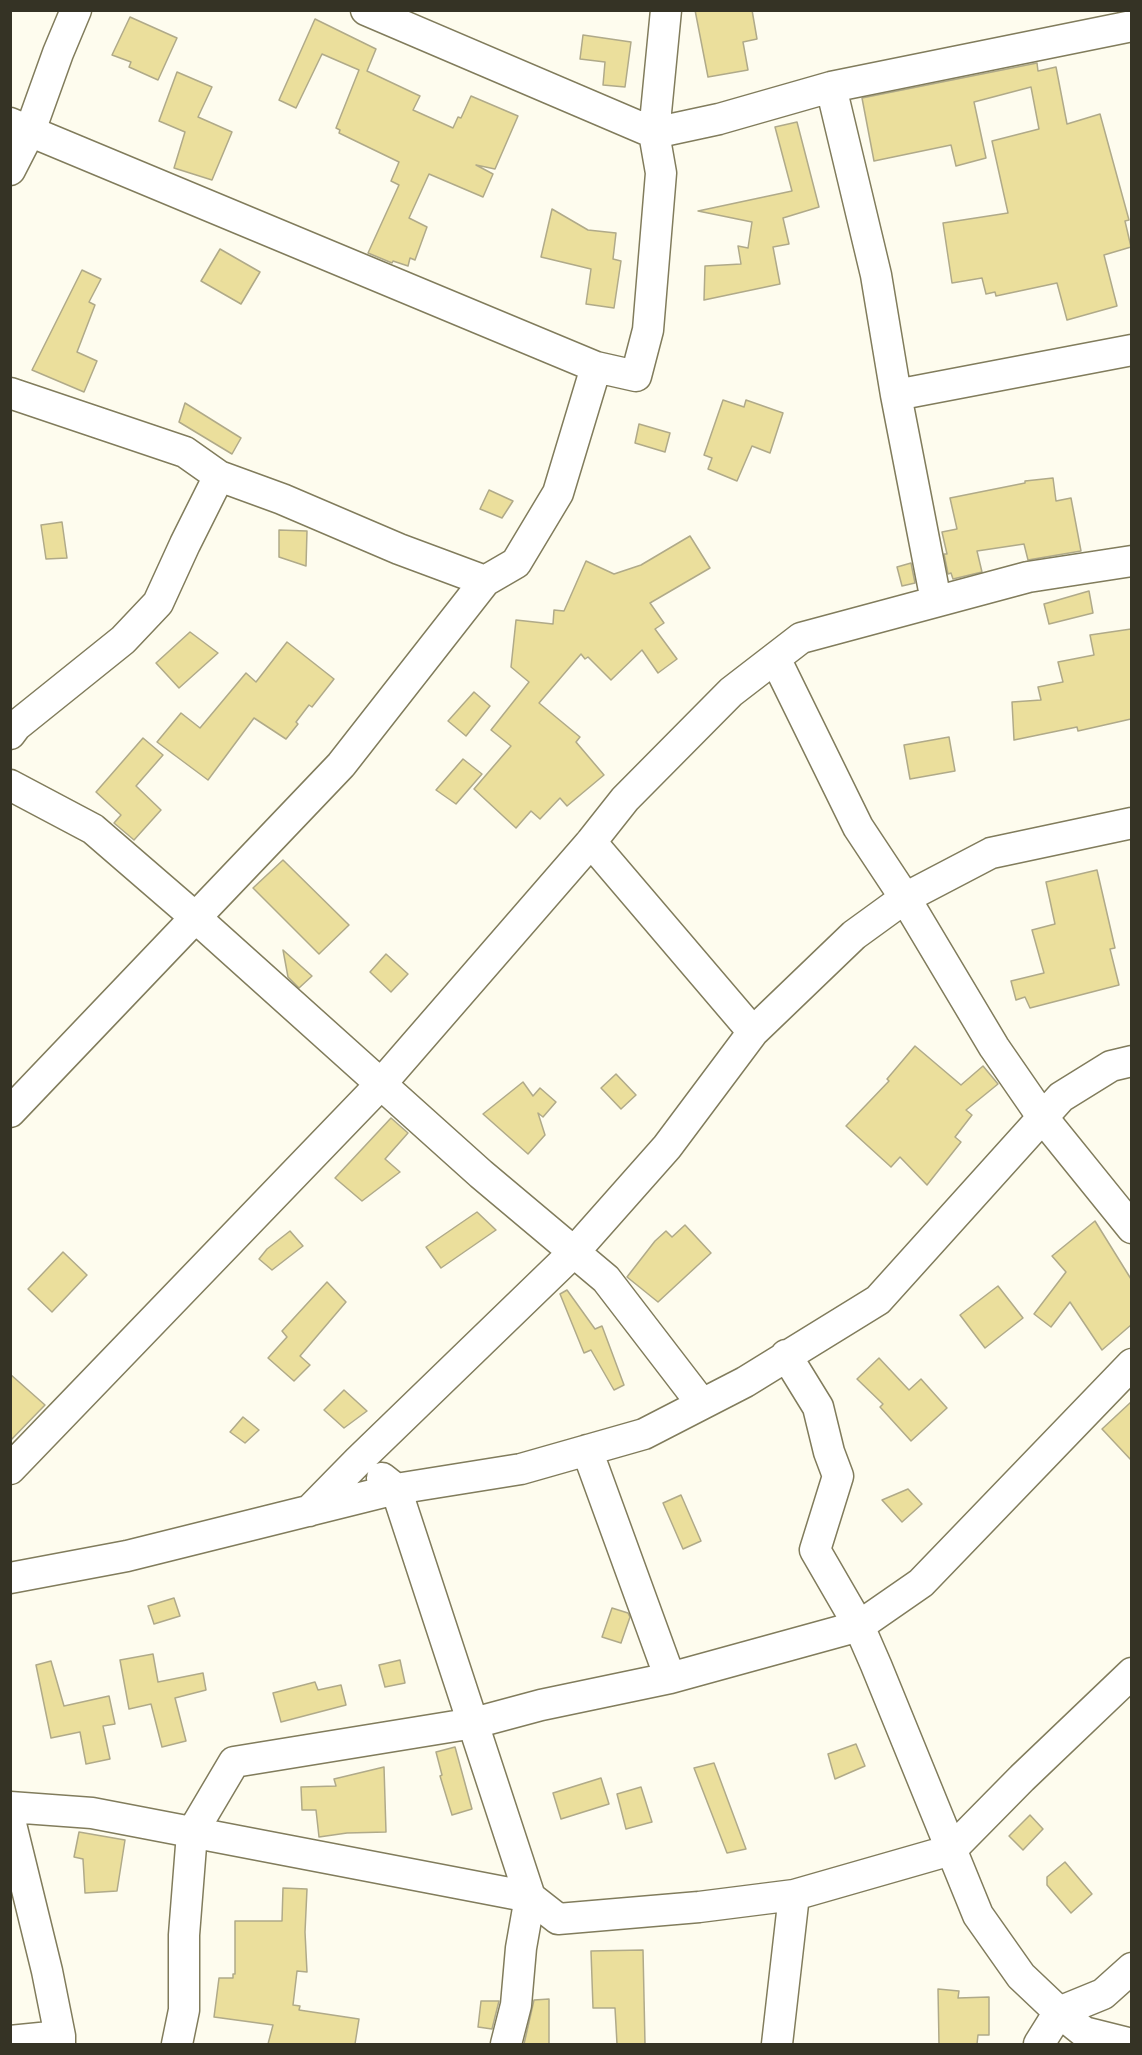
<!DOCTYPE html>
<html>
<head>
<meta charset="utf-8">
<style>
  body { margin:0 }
  #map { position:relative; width:1142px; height:2055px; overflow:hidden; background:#fefcee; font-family:"Roboto Condensed",sans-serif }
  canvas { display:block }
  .frame { position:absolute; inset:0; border:12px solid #353325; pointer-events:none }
</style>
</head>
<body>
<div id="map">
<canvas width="1142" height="2055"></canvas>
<div class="frame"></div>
</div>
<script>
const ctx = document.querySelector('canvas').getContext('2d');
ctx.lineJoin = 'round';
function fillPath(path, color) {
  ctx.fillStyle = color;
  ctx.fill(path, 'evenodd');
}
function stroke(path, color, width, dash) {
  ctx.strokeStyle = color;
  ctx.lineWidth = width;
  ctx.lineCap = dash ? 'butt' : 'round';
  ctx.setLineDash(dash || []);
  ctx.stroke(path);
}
const building = new Path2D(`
  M695 10H752L757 39 743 42 748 70 708 77Z
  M130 17 177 38 158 80 129 67 131 62 112 55Z
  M315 19 376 49 367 71 420 96 413 110 453 128 458 117 461 118 471 96 518 116 495 169 476 165 493 174 483 197 429 174 409 218 427 227 415 260 410 258 408 266 393 261 392 263 368 253 399 185 391 181 399 162 339 133 340 130 336 128 359 70 322 54 296 108 279 100Z
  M583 35 631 42 625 87 603 85 605 62 580 59Z
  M1037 63 1038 71 1056 67 1067 124 1100 114 1129 220 1125 221 1131 247 1104 255 1117 306 1067 320 1057 283 996 296 995 292 986 294 982 278 952 283 943 223 1008 213 992 141 1039 129 1031 87 974 102 986 158 956 166 951 145 874 161 862 98Z
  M177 72 212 87 198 117 232 132 212 180 174 168 185 132 159 121Z
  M797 122 819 207 783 218 789 244 773 247 780 284 704 300 705 266 741 264 738 246 748 248 752 222 698 211 792 191 775 127Z
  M552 209 588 230 616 233 613 259 621 261 614 308 586 304 591 269 541 257Z
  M220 249 260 272 241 304 201 281Z
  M82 270 101 279 89 302 95 305 77 352 97 361 84 392 32 370Z
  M723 400 744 407 746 400 783 413 770 453 752 446 737 481 708 469 712 458 704 455Z
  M185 403 241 438 232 454 179 422Z
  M639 424 670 433 665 452 635 443Z
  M1053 478 1056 501 1071 498 1081 551 1028 560 1024 544 977 551 982 572 953 579 951 573 948 574 944 554H947L942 532 957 529 950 498 1025 483V481Z
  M489 490 513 501 502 518 480 509Z
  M62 522 67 558 46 559 41 525Z
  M279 530 307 531 306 566 279 557Z
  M690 536 710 568 650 603 664 623 655 629 677 659 658 673 642 650 611 680 588 657 585 659 581 654 539 703 580 737 576 742 604 775 567 806 560 798 540 819 531 811 516 828 474 789 511 746 491 730 529 682 511 667 516 620 553 624 554 610 564 611 586 561 614 574 641 565Z
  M911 563 915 583 902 586 897 567Z
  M1089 591 1093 613 1049 624 1044 604Z
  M1131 629V719L1078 731 1077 727 1014 740 1012 702 1041 700 1038 687 1063 682 1058 662 1094 655 1090 635Z
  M190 632 218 653 179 688 156 663Z
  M287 642 334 679 312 707 309 705 296 722 298 724 286 739 254 718 208 780 157 742 181 713 200 728 246 673 256 682Z
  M474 692 490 706 466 736 448 721Z
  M949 737 955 771 910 779 904 745Z
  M143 738 163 755 136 786 161 810 134 840 114 823 121 815 96 792Z
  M463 759 482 774 456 804 436 790Z
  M283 860 349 925 319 954 253 888Z
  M1097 870 1115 948 1110 949 1119 985 1030 1008 1025 997 1016 1000 1011 981 1044 973 1032 930 1055 924 1046 882Z
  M283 950 312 976 299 988 288 977Z
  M386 954 408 974 391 992 370 972Z
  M915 1046 961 1085 983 1066 998 1084 966 1110 972 1115 955 1137 961 1142 927 1185 900 1157 891 1167 846 1126 889 1081 887 1079Z
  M616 1074 636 1095 621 1109 601 1088Z
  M523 1082 533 1096 540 1088 556 1102 543 1117 538 1113 545 1135 528 1154 483 1114Z
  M391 1118 408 1133 385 1159 400 1172 362 1201 335 1178Z
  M477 1212 496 1230 441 1268 426 1247Z
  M1095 1221 1131 1279V1325L1102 1350 1070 1302 1051 1327 1034 1314 1066 1272 1052 1256Z
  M685 1225 711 1253 658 1302 627 1277 655 1241 666 1231 672 1237Z
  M290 1231 303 1246 272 1270 259 1259 267 1249Z
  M63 1252 87 1275 52 1312 28 1289Z
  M327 1282 346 1302 300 1356 310 1365 294 1381 268 1358 287 1337 282 1331Z
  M998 1286 1023 1318 985 1348 960 1315Z
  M567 1290 595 1329 602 1326 624 1385 614 1390 591 1350 584 1353 560 1294Z
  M879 1358 909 1390 921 1379 947 1408 911 1441 880 1407 883 1404 857 1379Z
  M10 1374 45 1405 10 1441Z
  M344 1390 367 1411 344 1428 324 1410Z
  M1131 1402V1460L1102 1429Z
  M243 1417 259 1430 245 1443 230 1432Z
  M908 1489 922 1504 902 1522 882 1500Z
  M681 1495 701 1541 683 1549 663 1503Z
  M174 1598 180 1616 154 1624 148 1606Z
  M612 1608 628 1613 630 1617 621 1643 602 1637Z
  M153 1654 158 1682 203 1673 206 1690 175 1698 186 1741 162 1747 151 1704 129 1709 120 1660Z
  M400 1660 405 1683 385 1687 379 1665Z
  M51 1661 64 1706 109 1696 115 1724 103 1726 110 1759 86 1764 80 1732 51 1738 36 1665Z
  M315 1682 318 1690 341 1685 346 1705 281 1722 273 1693Z
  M856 1744 865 1766 835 1779 828 1754Z
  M455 1747 472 1809 452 1815 440 1776 442 1775 436 1752Z
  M714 1763 746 1849 727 1853 694 1768Z
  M384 1767 386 1832 347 1833 319 1837 316 1810H302L301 1787 336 1786 334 1779Z
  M601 1778 609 1804 561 1819 553 1793Z
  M641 1787 652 1822 626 1829 617 1794Z
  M1030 1815 1043 1829 1023 1850 1009 1836Z
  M79 1832 125 1840 117 1891 85 1893 83 1859 74 1857Z
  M1065 1862 1092 1894 1071 1913 1047 1885V1877Z
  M283 1888 307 1889 305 1932 307 1972 297 1971 293 2005 300 2006 299 2010 359 2019 355 2044H268L273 2025 214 2017 219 1978H233V1974H235V1921H282Z
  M643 1950 645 2044H617L615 2008H593L591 1951Z
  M938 1989 959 1991 958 1998 989 1997V2035H978L977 2044H939Z
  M549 1999V2044H524L534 2000Z
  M481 2001H499L492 2029 478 2027Z`);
const minor = new Path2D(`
  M366 10 654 133 719 119 831 87 1132 26
  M831 87 876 275 896 395 936 601
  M10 123 596 367 636 376 648 330 661 173 654 133 666 10
  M10 170 30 131 58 53 76 10
  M10 393 185 452 219 476 282 499 399 549 485 581
  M896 395 1132 350
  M775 658 858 827 905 898 994 1047 1043 1118 1132 1228
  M10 734 16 726 123 640 158 603 185 544 219 476
  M10 785 93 829 196 918 481 1174 606 1279 702 1404
  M591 842 753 1032
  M10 1112 341 765 485 581 516 563 558 493 596 367
  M786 1355 818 1407 829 1452 838 1476 815 1550 859 1626 876 1665 978 1915 1021 1976 1059 2012 1084 2032 1132 2044
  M587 1450 670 1678
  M10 1469 380 1085 591 842 625 799 731 692 801 638 1028 577 1132 561
  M382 1478 396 1489 530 1897 521 1948 516 2005 506 2044
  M309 1511 359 1460 574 1252 667 1147 753 1032 854 935 905 898 991 853 1132 823
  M10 1578 127 1556 396 1489 521 1469 644 1434 745 1382 878 1300 1061 1097 1111 1066 1132 1061
  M10 1807 92 1813 530 1897 558 1919 699 1907 794 1895 951 1850 1022 1778 1132 1673
  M10 1820 47 1971 60 2036V2044
  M10 2041 60 2036
  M177 2044 184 2010V1935L192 1833 234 1762 474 1723 541 1705 670 1678 859 1626 921 1583 1132 1364
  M777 2044 794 1895
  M1039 2044 1059 2012 1103 1994 1132 1968`);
fillPath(building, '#ebdf9c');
stroke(building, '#b0aa89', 1.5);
stroke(minor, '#817c5c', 33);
stroke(minor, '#fff', 30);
</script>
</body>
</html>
